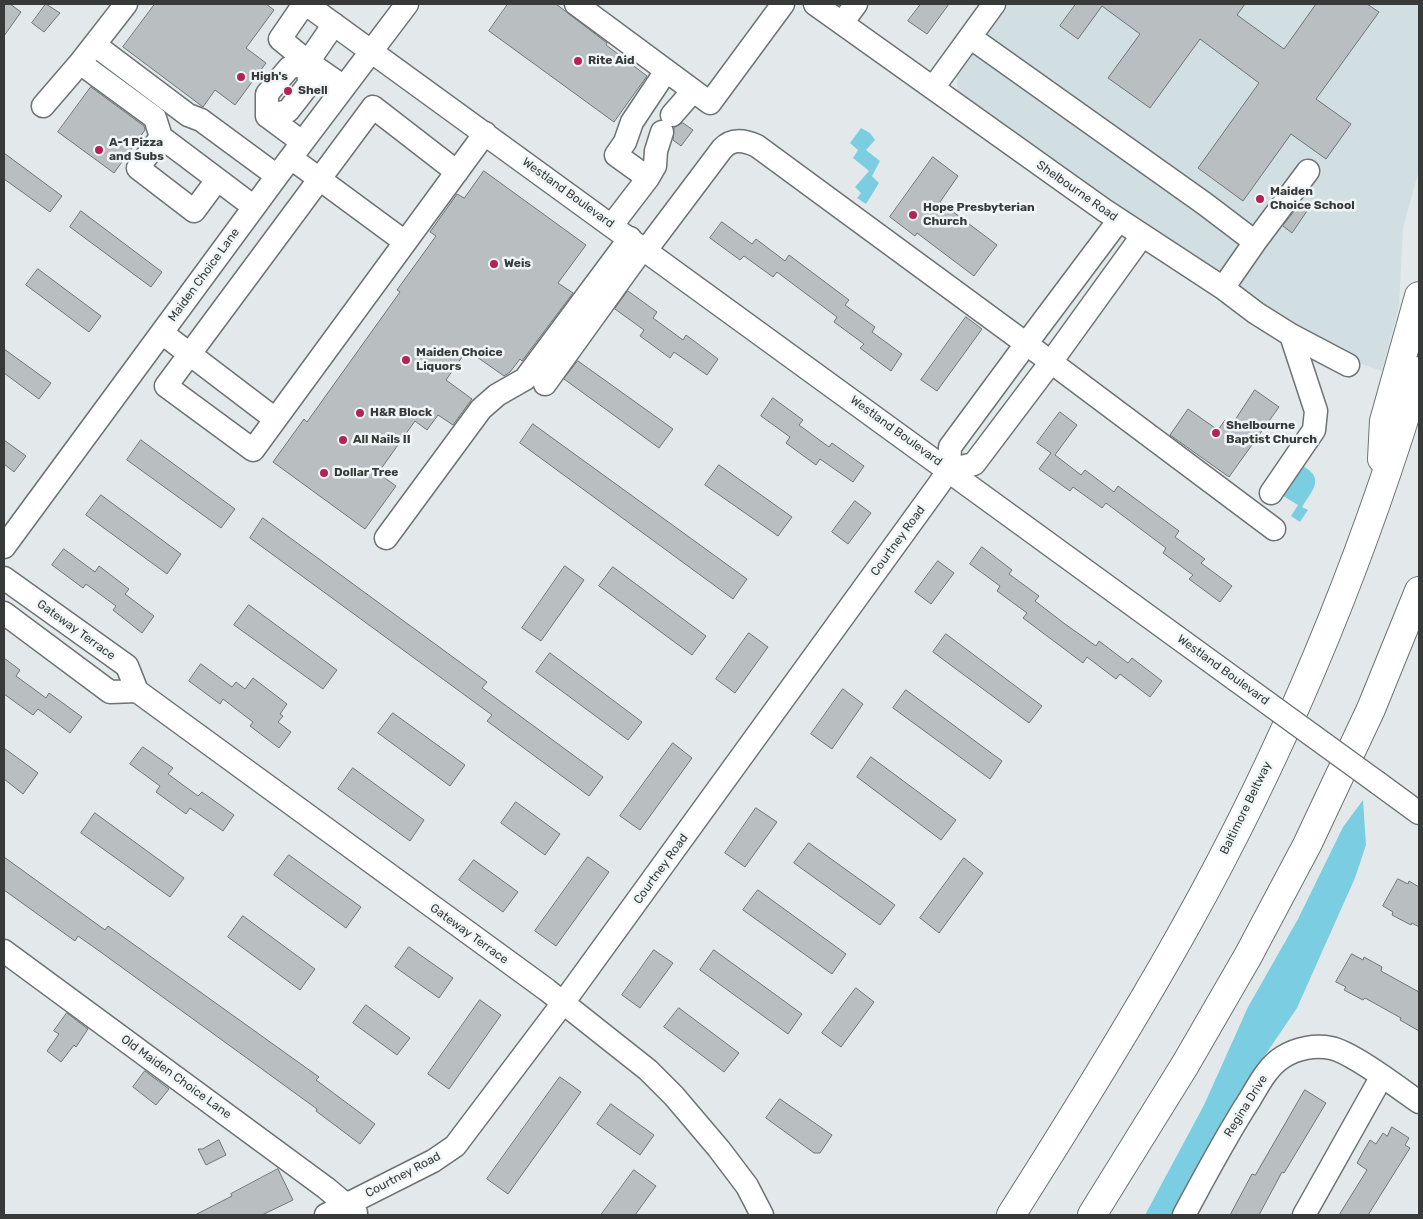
<!DOCTYPE html>
<html>
<head>
<meta charset="utf-8">
<style>
  body { margin:0 }
  #map { position:relative; width:1423px; height:1219px; overflow:hidden; background:#e3e9ea; font-family:Rubik,sans-serif }
  canvas { display:block }
  .frame { position:absolute; inset:0; border:5px solid #383a3a; pointer-events:none }
</style>
</head>
<body>
<div id="map">
<canvas width="1423" height="1219"></canvas>
<div class="frame"></div>
</div>
<script>
const ctx = document.querySelector('canvas').getContext('2d');
ctx.lineJoin = 'round';
function fillPath(path, color) {
  ctx.fillStyle = color;
  ctx.fill(path, 'evenodd');
}
function stroke(path, color, width, dash) {
  ctx.strokeStyle = color;
  ctx.lineWidth = width;
  ctx.lineCap = dash ? 'butt' : 'round';
  ctx.setLineDash(dash || []);
  ctx.stroke(path);
}
function write(font, color, halo, rows, align = 'center') {
  ctx.font = font + ' Rubik,sans-serif';
  ctx.lineWidth = 5;
  ctx.setLineDash([]);
  ctx.textBaseline = 'middle';
  ctx.strokeStyle = halo;
  ctx.fillStyle = color;
  for (const [text, x, y, turn = 0] of rows) {
    ctx.save();
    ctx.translate(x, y);
    ctx.rotate((+turn || 0) * Math.PI / 180);
    ctx.textAlign = isNaN(turn) ? turn : align;
    if (halo) ctx.strokeText(text, 0, 0);
    ctx.fillText(text, 0, 0);
    ctx.restore();
  }
}
const built = new Path2D(`
  M1005 4H1419V170L1403 228 1399 306 1382 371 1356 362 1265 306 963 97 958 93 957 85V76L960 67Z`);
const green = new Path2D(`
  M861 128 870 133 875 140 866 150 880 161 872 176 879 183 866 204 857 198 861 193 855 187 869 171 853 158 858 150 850 143Z
  M1301 465C1326 478 1313 489 1302 507L1308 510 1300 522 1291 516 1298 505 1280 494Z
  M1363 800 1366 845 1355 878 1297 1008 1253 1073 1173 1215H1145L1204 1105 1248 1007 1298 919 1343 827Z`);
const building = new Path2D(`
  M4 4H10L21 12 4 36Z
  M46 4 60 13 44 32 32 23Z
  M155 4H266L274 10 246 48 266 63 235 105 215 90 203 107 123 47Z
  M508 4H556L607 43 606 45 647 76 614 122 489 31Z
  M921 4H949L927 34 908 21Z
  M1076 4H1245L1237 15 1284 49 1316 4H1367L1379 12 1316 99 1351 124 1326 159 1291 134 1243 201 1198 168 1259 83 1200 39 1150 108 1108 78 1140 34 1102 6 1078 39 1060 26Z
  M91 87 144 126 145 130 114 173 58 132Z
  M683 123 693 130 681 146 673 140 674 128Z
  M4 153 62 196 50 212 4 179Z
  M933 157 958 176 940 202 997 245 974 276 917 233 915 236 890 217Z
  M484 171 586 245 558 283 573 293 522 361 520 359 510 372 504 376 467 350 446 380 472 399 453 425 438 415 427 430 415 421 378 473 396 486 365 529 273 462 304 419 307 422 400 292 397 290 436 236 430 232 457 194 464 198Z
  M1301 203 1309 208 1292 233 1283 226Z
  M81 211 162 272 151 287 70 227Z
  M722 222 752 244 756 239 785 261 789 255 849 300 845 305 875 327 872 332 902 354 891 371 860 348 864 344 834 322 837 317 777 272 773 277 744 256 740 260 710 238Z
  M38 269 101 316 89 332 26 285Z
  M628 291 657 312 653 318 683 340 686 335 718 359 707 375 674 352 670 358 640 336 644 330 615 309Z
  M966 317 982 329 937 391 921 380Z
  M4 349 51 383 39 399 4 373Z
  M578 361 673 429 659 448 564 379Z
  M1255 390 1279 407 1229 477 1170 435 1188 409 1218 430 1225 420 1232 424Z
  M773 398 803 420 799 425 829 447 832 443 864 466 853 482 820 459 816 465 786 443 790 437 761 416Z
  M1060 412 1077 425 1055 455 1081 475 1085 470 1114 492 1118 486 1179 531 1175 537 1205 559 1201 563 1232 586 1220 602 1189 579 1193 575 1163 553 1166 548 1106 503 1102 508 1073 487 1070 491 1039 469 1051 453 1037 443Z
  M533 424 747 579 733 599 520 443Z
  M4 440 26 456 14 472 4 464Z
  M141 440 235 509 221 528 127 460Z
  M719 465 792 517 778 536 705 485Z
  M101 495 181 554 167 574 86 515Z
  M855 501 871 513 848 544 832 532Z
  M263 518 487 682 482 688 603 777 589 796 487 721 492 715 250 538Z
  M982 547 1012 570 1009 574 1039 596 1035 601 1065 624 1096 646 1099 641 1128 663 1132 658 1162 681 1150 697 1120 674 1116 679 1087 657 1083 663 1023 618 1027 613 997 591 1000 586 970 564Z
  M64 549 95 572 99 566 129 589 125 594 154 616 142 633 113 610 116 606 86 584 83 588 52 565Z
  M938 561 954 573 931 604 915 592Z
  M565 566 584 580 541 641 522 628Z
  M613 567 706 636 692 655 599 586Z
  M249 605 337 670 323 689 234 625Z
  M749 633 768 647 735 693 716 679Z
  M946 634 1042 706 1029 723 933 652Z
  M550 653 642 722 628 740 536 672Z
  M4 658 20 670 16 676 46 698 49 693 82 717 70 733 38 709 33 715 4 694Z
  M201 664 232 687 236 682 245 689 253 678 287 704 280 714 283 716 278 722 291 732 279 748 250 726 253 722 223 699 220 704 189 681Z
  M843 689 863 704 832 749 811 734Z
  M906 690 1002 761 990 779 893 708Z
  M393 713 465 765 450 786 378 733Z
  M673 743 692 758 640 830 620 816Z
  M143 747 173 768 168 774 198 796 202 792 234 815 223 831 190 808 186 814 156 792 160 786 130 764Z
  M4 748 38 773 23 794 4 779Z
  M871 757 956 820 941 840 857 777Z
  M353 768 424 820 410 841 338 789Z
  M516 802 560 834 545 855 501 823Z
  M756 808 777 822 745 867 725 853Z
  M95 813 184 878 170 897 81 833Z
  M809 843 895 905 880 925 794 863Z
  M289 855 361 907 346 928 274 875Z
  M4 857 105 930 108 926 319 1077 316 1080 375 1124 360 1144 316 1111 317 1109 102 953 78 936 75 941 4 890Z
  M588 857 609 872 556 946 535 931Z
  M964 858 983 873 939 933 920 918Z
  M474 860 518 892 503 912 459 880Z
  M1398 879 1408 884 1409 881 1419 887V927L1412 923 1411 925 1392 915 1393 912 1383 906Z
  M758 890 846 954 832 974 743 910Z
  M243 916 315 969 300 990 228 937Z
  M409 947 453 978 439 998 395 967Z
  M654 950 673 963 640 1008 622 995Z
  M714 950 802 1014 788 1034 700 970Z
  M1352 954 1363 960 1364 957 1382 967 1381 971 1419 992V1031L1400 1020 1401 1018 1365 998 1363 1000 1344 990 1346 987 1336 982Z
  M856 988 874 1002 841 1047 822 1033Z
  M480 1000 501 1015 449 1089 428 1074Z
  M366 1005 410 1038 397 1055 353 1023Z
  M679 1008 739 1053 724 1072 664 1027Z
  M67 1013 88 1029 76 1047 74 1045 61 1062 47 1051 59 1034 54 1031Z
  M145 1071 169 1089 156 1105 133 1087Z
  M560 1077 581 1092 508 1194 487 1179Z
  M1305 1090 1326 1103 1284 1173 1282 1172 1259 1215H1230L1252 1174 1255 1175Z
  M780 1099 832 1135 820 1153H814L766 1118Z
  M611 1104 654 1135 640 1155 597 1124Z
  M1392 1127 1409 1138 1405 1145 1410 1148 1368 1215H1339L1367 1170 1357 1163 1363 1152 1370 1140 1376 1144 1383 1133 1387 1136Z
  M219 1140 226 1155 206 1165 198 1149H202Z
  M278 1169 293 1200 262 1215H195L232 1196 231 1194Z
  M634 1170 656 1186 635 1215H601Z`);
const minor = new Path2D(`
  M126 4 80 63 155 118 161 137 254 207
  M304 4 280 39 308 62 334 24
  M306 4 1236 680
  M576 4 710 103 783 4
  M815 4 1104 210 1223 288 1256 313 1291 335 1348 365
  M842 23 856 4
  M970 37 1205 204 1255 242
  M95 45 188 115 201 120 277 176
  M308 62 344 87
  M933 88 994 4
  M43 106 80 63
  M672 115 693 91
  M267 116 288 111 309 84 308 62
  M267 116V94L289 68 308 62
  M267 116 302 142
  M161 137 138 168 194 211 217 180
  M291 158 405 242
  M457 172 373 107 166 386 253 450 475 147 485 133
  M648 178 616 155 625 142 632 122 666 71
  M612 225 648 178 655 166 656 151 662 132
  M646 250 722 149C732 138 744 140 757 146L1051 362 1274 529
  M1223 288 1255 242 1308 171
  M162 333 275 419
  M545 384 643 248
  M949 470 974 464 1051 362 1142 236
  M1271 493 1314 430 1316 411 1291 335
  M386 538 481 409 497 395 525 379 630 238
  M4 547 277 176 407 4
  M4 578 127 666 137 691 547 990 648 1070 674 1096 719 1149 747 1186 762 1215
  M4 613 110 692 137 691
  M1378 783 1419 813
  M4 951 326 1188 356 1213
  M326 1215 433 1161 455 1146 563 1003 937 487 949 470 950 447 1026 344 1119 220
  M1184 1215C1205 1176 1226 1136 1250 1099 1259 1084 1268 1066 1283 1057 1297 1048 1315 1045 1331 1048 1352 1052 1400 1089 1419 1102
  M1304 1215 1382 1076`);
const highway = new Path2D(`
  M1382 459 1384 421 1419 296
  M1011 1215C1072 1119 1132 1023 1187 924 1284 750 1362 562 1419 371
  M1092 1215 1185 1065 1248 956 1307 845 1371 709 1419 591`);
const minorBridge = new Path2D(`
  M1236 680 1378 783`);
const markers = [
  [578,61,5,"#b22357"],
  [241,77,5,"#b22357"],
  [288,91,5,"#b22357"],
  [99,150,5,"#b22357"],
  [1260,199,5,"#b22357"],
  [913,215,5,"#b22357"],
  [494,264,5,"#b22357"],
  [406,360,5,"#b22357"],
  [360,413,5,"#b22357"],
  [1216,433,5,"#b22357"],
  [343,440,5,"#b22357"],
  [324,473,5,"#b22357"]
];
const poiNames = [
  ["Rite Aid",588,61],
  ["High's",251,77],
  ["Shell",298,91],
  ["A-1 Pizza",109,143],
  ["and Subs",109,157],
  ["Maiden",1270,192],
  ["Choice School",1270,206],
  ["Hope Presbyterian",923,208],
  ["Church",923,222],
  ["Weis",504,264],
  ["Maiden Choice",416,353],
  ["Liquors",416,367],
  ["H&R Block",370,413],
  ["Shelbourne",1226,426],
  ["Baptist Church",1226,440],
  ["All Nails II",353,440],
  ["Dollar Tree",334,473]
];
const streetNames = [
  ["Shelbourne Road",1077,191,35],
  ["Westland Boulevard",568,193,36],
  ["Maiden Choice Lane",204,275,-54],
  ["Westland Boulevard",896,431,36],
  ["Courtney Road",898,541,-54],
  ["Gateway Terrace",76,630,36],
  ["Westland Boulevard",1223,670,36],
  ["Baltimore Beltway",1246,808,-64],
  ["Courtney Road",661,869,-54],
  ["Gateway Terrace",469,934,36],
  ["Old Maiden Choice Lane",176,1077,36],
  ["Regina Drive",1246,1106,-58],
  ["Courtney Road",403,1175,-28]
];
fillPath(built, '#d1dfe3');
fillPath(green, '#7bcee2');
fillPath(building, '#b9bfc0');
stroke(building, '#707577', 1);
stroke(minor, '#6d7274', 25);
stroke(highway, '#6d7274', 30);
stroke(minor, '#fff', 22);
stroke(highway, '#fff', 28);
stroke(minorBridge, '#6d7274', 25, []);
stroke(minorBridge, '#fff', 22);
for (const [x, y, r, color] of markers) {
  const dot = new Path2D();
  dot.arc(x, y, r, 0, 2 * Math.PI);
  ctx.fillStyle = color;
  ctx.fill(dot);
  stroke(dot, '#f0f6f8', 2);
}
write('bold 12px', '#383a3a', '#f0f6f8', poiNames, 'left');
write('12px', '#383a3a', '#f0f6f8', streetNames);
</script>
</body>
</html>
